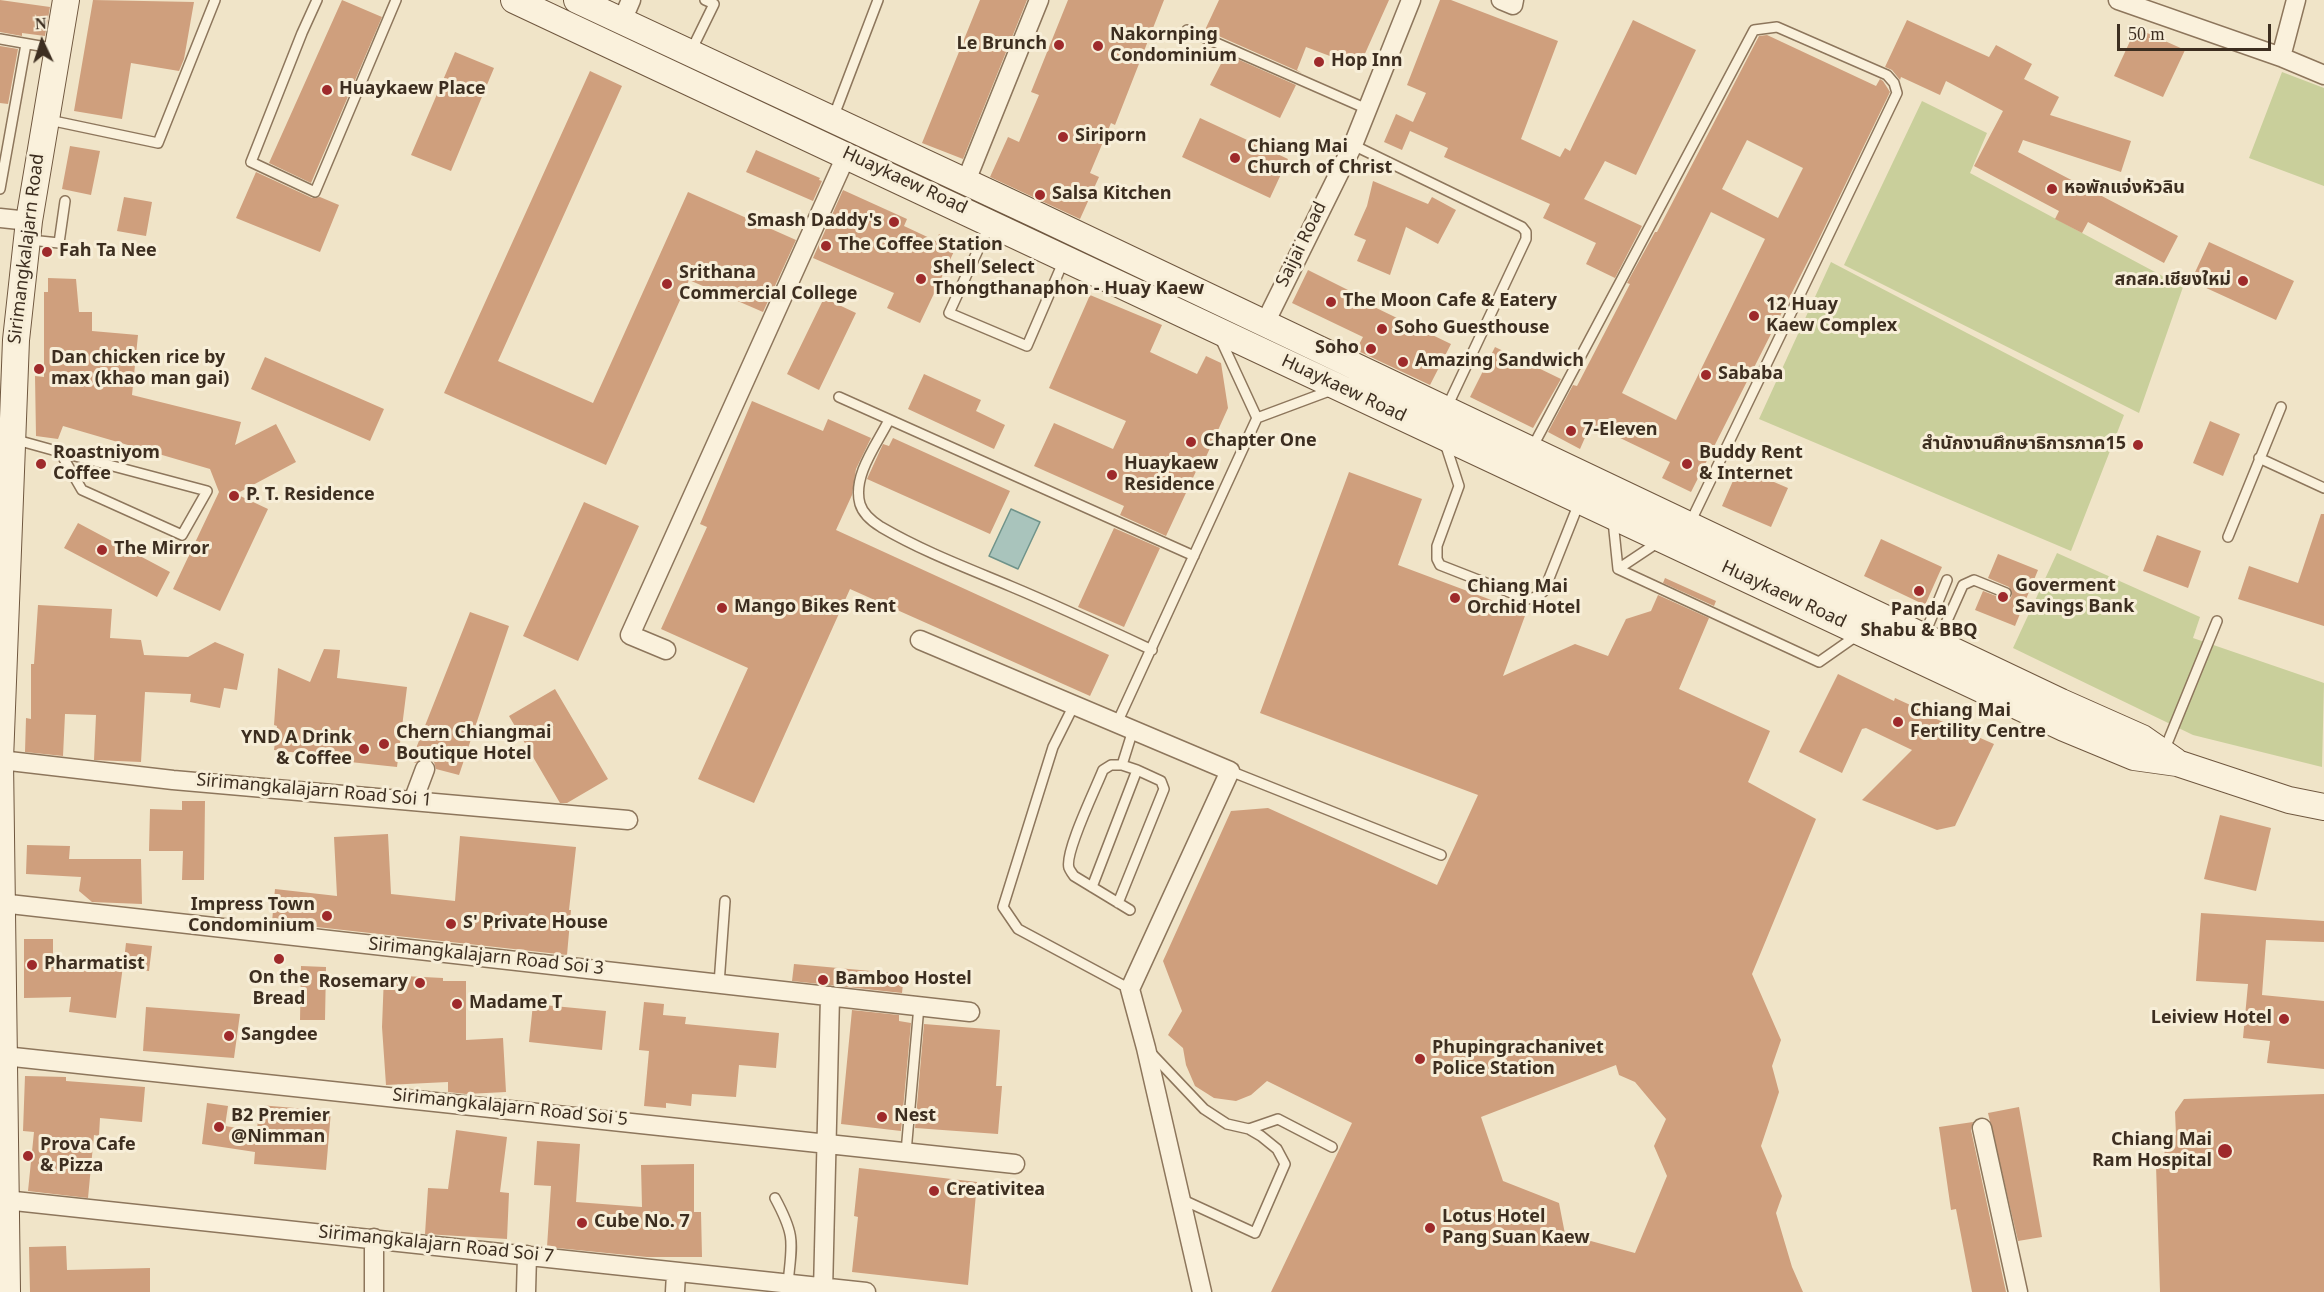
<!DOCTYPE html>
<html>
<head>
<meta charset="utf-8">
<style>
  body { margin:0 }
  #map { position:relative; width:2324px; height:1292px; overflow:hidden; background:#f0e4c8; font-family:Georgia,serif }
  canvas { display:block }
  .north { position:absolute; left:12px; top:12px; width:60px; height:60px; -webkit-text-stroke:4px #f7eed8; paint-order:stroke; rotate:356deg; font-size:16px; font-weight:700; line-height:24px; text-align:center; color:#3d2e20 }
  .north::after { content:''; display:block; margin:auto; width:21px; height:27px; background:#3d2e20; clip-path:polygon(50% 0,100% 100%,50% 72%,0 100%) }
  .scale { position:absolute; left:2117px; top:24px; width:154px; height:27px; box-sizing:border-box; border:3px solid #3d2e20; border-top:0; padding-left:8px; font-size:18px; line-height:21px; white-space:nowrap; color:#3d2e20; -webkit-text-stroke:4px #f7eed8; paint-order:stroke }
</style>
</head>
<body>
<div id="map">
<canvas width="2324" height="1292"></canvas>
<div class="north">N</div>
<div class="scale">50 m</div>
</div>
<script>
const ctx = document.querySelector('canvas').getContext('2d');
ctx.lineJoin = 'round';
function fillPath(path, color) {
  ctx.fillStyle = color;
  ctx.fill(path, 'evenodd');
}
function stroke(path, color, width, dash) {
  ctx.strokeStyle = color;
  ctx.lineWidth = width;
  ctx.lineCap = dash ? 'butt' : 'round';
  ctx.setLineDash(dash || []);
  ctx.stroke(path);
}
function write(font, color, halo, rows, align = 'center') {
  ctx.font = font + ' Georgia,"Noto Sans Thai",serif';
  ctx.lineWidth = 6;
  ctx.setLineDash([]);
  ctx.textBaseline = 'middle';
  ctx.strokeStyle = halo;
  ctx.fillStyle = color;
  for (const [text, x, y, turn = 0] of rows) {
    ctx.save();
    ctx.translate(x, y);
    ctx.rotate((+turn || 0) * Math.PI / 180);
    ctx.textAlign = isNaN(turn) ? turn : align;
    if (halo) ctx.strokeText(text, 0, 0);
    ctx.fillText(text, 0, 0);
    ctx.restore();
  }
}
const green = new Path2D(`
  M2282 72 2324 88V186L2249 158Z
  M1922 101 1987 133 1970 173 2183 287 2139 413 1844 265Z
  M1831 262 2124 415 2071 551 1759 419Z
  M2057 553 2200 617 2193 638 2324 683 2322 767 2193 735 2013 648Z`);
const water = new Path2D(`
  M1011 509 1040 522 1018 569 989 556Z`);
const building = new Path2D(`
  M0 0 50 7 45 36 22 33V36L0 32Z
  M93 0 194 2 184 59 179 71 131 63 122 119 74 111Z
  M342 0 382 17 311 183 269 163Z
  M980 0H1027L963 159 922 143Z
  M1068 0H1164L1115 125 1111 123 1090 173 1099 177 1080 219 990 177 1008 137 1019 142 1039 95 1031 92Z
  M1219 0H1389L1359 67 1306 47 1297 70 1302 73 1205 30Z
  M1440 0H1451L1558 41 1521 139 1560 157 1565 148 1570 151 1633 20 1696 50 1636 175 1605 161 1584 199 1642 226 1615 278 1586 264 1596 243 1543 218 1550 204 1444 157 1448 148 1410 131 1402 150 1384 142 1396 114 1413 122 1426 93 1407 85Z
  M1907 20 1989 57 1996 45 2032 64 2024 79 2059 97 2050 115 2131 141 2121 172 2023 140 2018 152 2178 236 2164 263 2088 222 2082 233 2055 219 2059 211 1974 166 2003 111 1946 81 1940 95 1901 77 1900 80 1892 70 1885 67Z
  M2136 28 2185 50 2163 97 2114 76Z
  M1767 35 1876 86 1880 79 1883 81 1890 92 1815 247 1691 492 1662 478 1670 462 1591 424 1580 449 1548 432 1573 385 1577 386 1630 284 1627 283 1655 232H1657L1759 36ZM1747 140 1803 168 1778 218 1722 189ZM1711 212 1765 239 1676 420 1622 393Z
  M0 46 18 49 8 104 0 103Z
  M455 52 494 68 451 171 411 155Z
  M1226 54 1296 85 1280 118 1210 85Z
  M590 71 622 86 498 361 593 403 688 192 796 240 763 312 689 280 606 465 444 393Z
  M1200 118 1288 159 1270 198 1182 157Z
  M70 146 100 151 91 195 62 189Z
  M756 150 820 178 819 180 822 181 813 201 746 172Z
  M256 172 312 198 320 197 339 205 320 252 236 218Z
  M1373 181 1428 204 1432 197 1456 210 1438 244 1406 227 1390 275 1357 261 1366 240 1354 235 1367 206Z
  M843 190 907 219 904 226 936 241 939 234 958 243 920 323 887 308 894 293 813 258Z
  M124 197 152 202 146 236 117 231Z
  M2209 242 2294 281 2276 320 2191 281Z
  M1308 270 1370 301 1368 304 1451 344 1430 385 1356 350 1363 337 1292 303Z
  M48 278 76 279 79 312H92V331L138 335 132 395 241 422 235 445 276 424 296 462 236 494 268 509 220 611 173 589 219 492 210 469 63 426 58 439 36 436 35 376 44 377V292H48Z
  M1090 295 1162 325 1150 352 1197 374 1206 356 1221 363 1228 408 1201 468 1198 467 1166 536 1120 515 1124 506 1034 466 1054 423 1113 449 1126 421 1049 388Z
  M824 298 856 313 819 390 787 374Z
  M1495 347 1561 379 1533 428 1470 397Z
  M265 357 384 409 370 441 251 389Z
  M924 374 981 400 976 411 1005 425 994 449 908 409Z
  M752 401 823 431 828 419 871 438 856 469 852 495 836 530 1109 655 1090 696 850 589 754 803 698 779 748 668 661 629 707 527 700 524Z
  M2210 421 2240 434 2223 476 2193 463Z
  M893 438 1010 491 990 534 867 479 883 444 889 446Z
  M1739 467 1788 488 1771 527 1722 506Z
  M1349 472 1422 499 1398 565 1526 613 1503 676 1575 644 1608 656 1626 619 1651 611 1658 595 1709 618 1679 689 1770 731 1748 782 1816 819 1752 974 1781 1040 1772 1066 1779 1092 1761 1146 1782 1196 1776 1213 1792 1267 1803 1292H1271L1352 1123 1267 1081 1251 1095 1236 1101 1214 1098 1195 1086 1186 1065 1183 1048 1168 1035 1182 1011 1163 961 1231 811 1268 808 1437 885 1478 795 1260 713ZM1616 1065 1619 1075 1635 1082 1666 1119 1654 1146 1667 1176 1635 1253 1565 1234 1559 1203 1503 1181 1481 1117Z
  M584 502 639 526 578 661 523 636Z
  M2321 514H2324V626L2238 599 2249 566 2298 583Z
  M78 523 170 572 157 597 64 548Z
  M1114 528 1160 548 1124 627 1078 607Z
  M2157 535 2201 551 2188 588 2143 571Z
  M1881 539 1942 567 1925 605 1864 576Z
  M1998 554 2038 570 2015 626 1975 610 1983 591 2004 599H2010L2012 595 2009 587 1988 578Z
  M1665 578 1716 601 1714 606 1663 583Z
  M38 605 112 609 110 638 141 640 144 655 188 657 215 642 244 654 237 690 224 688 220 708 190 702 191 694 145 692 141 762 94 760 96 715 65 714 63 756 25 752 26 718 31 719V664H34Z
  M470 612 509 626 459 775 436 769 434 762 428 758H423L416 763 411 761Z
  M324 649 340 650 337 678 407 687 397 767 350 762V759L274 750 277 726 274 725 278 668 310 682Z
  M1838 674 1894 701 1895 698 1919 709 1918 711 1994 744 1955 826 1937 830 1862 800 1912 750 1866 728 1862 729 1842 773 1799 752Z
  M555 689 608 779 567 803H560L509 716Z
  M182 801H205L204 880H182L183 851H149L150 809 182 810Z
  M2220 815 2271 828 2256 891 2204 879Z
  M388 834 391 894 455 901 460 836 576 847 569 910H571L567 955 272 922 275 889 337 896 334 837Z
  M27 845 70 846 69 859H141L142 904 92 902 79 891 81 877 26 874Z
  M2201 913 2324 921V942L2266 940 2262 995 2324 1001V1069L2267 1063 2270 1041 2243 1038 2248 984 2196 981Z
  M24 939H53V957L123 966 116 1018 69 1012 71 997 24 998Z
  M126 943 152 946 149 971 123 969Z
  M794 964 904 974 902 993 792 981Z
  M301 966 326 967 325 1020H300Z
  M384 975 443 978V981H466V1040L503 1038 506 1092 466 1094 448 1092V1082L386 1085 382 1027Z
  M644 1002 664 1004 663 1015 686 1017 685 1024 779 1033 776 1068 739 1065 736 1097 692 1094 691 1106 666 1103V1108L644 1106 649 1051 639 1050Z
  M533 1004 606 1011 602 1050 529 1042Z
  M146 1007 240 1014 234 1058 143 1051Z
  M852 1010 899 1015V1021L911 1023 901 1131 841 1124Z
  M924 1024 1000 1030 996 1086H1002L998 1134 915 1128Z
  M25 1076 66 1077V1081L145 1087 142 1122 100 1118 99 1136 94 1135 88 1198 28 1191 34 1132 23 1131Z
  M2324 1094V1292H2160L2156 1165H2165L2164 1140 2176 1135 2175 1112 2184 1099Z
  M207 1103 228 1106 225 1126 257 1131 259 1105 331 1111 326 1170 254 1164 255 1152 202 1144Z
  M2019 1107 2042 1237 2018 1241 1988 1113Z
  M1973 1122 1971 1130 2006 1292H1972L1956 1209 1951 1210 1939 1127Z
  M456 1130 507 1137 500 1192 509 1193 507 1239 425 1234 428 1188 448 1189Z
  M537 1141 580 1144 576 1202 642 1207 641 1165 694 1164V1212H701L702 1257H647L547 1247 551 1186 534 1185Z
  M859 1168 977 1182 968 1285 852 1272 858 1217 854 1216Z
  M66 1246 67 1270 150 1268V1292H30L29 1247Z`);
const lane = new Path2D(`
  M317 0 302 33 251 162 315 192 396 0
  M1187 30 1367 109
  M0 39 57 49
  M691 51 714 4 705 0
  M833 118 878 0
  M49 120 158 143 215 0
  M1353 145 1522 227 1526 232V239L1447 407
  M0 189 26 44
  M989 226 949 313 1027 346 1064 260
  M30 240 59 243 65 201
  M1220 338 1257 418
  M839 397 1194 556
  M889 420C877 444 852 476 860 504 863 514 873 522 881 527 922 551 967 568 1010 586 1058 606 1105 628 1152 650
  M13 439 60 452
  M1445 443 1459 486 1437 546V559L1440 565 1527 599 1537 597 1544 591 1579 503
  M1532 448 1754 30 1777 27 1887 75 1894 83 1897 93 1690 523
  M60 452 207 491 182 535 82 490Z
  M2259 458 2324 488
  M1613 521 1618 569 1819 662 1859 634
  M2228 537 2281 407
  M1618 569 1660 541
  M1924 636 1947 580
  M1938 641 1963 585 1974 580 2006 593
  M1073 707 1053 747 1003 907 1018 929 1130 989
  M1117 723 1257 418 1332 390
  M2164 751 2217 621
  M1230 771 1441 855
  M1092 887 1137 770 1122 765
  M1118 903 1164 789 1161 781 1137 770
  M1130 910 1074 876C1074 876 1069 869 1069 868 1064 853 1096 788 1103 770L1111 765H1122L1133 730
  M719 984 725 901
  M1150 1052 1204 1109 1227 1124 1249 1129 1261 1136 1277 1149 1285 1164 1255 1233 1181 1199
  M1249 1129 1278 1119 1332 1147
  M906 1152 919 1006
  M775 1198C796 1237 792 1242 788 1283`);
const street = new Path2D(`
  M1501 0 1513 5 1514 0
  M2118 0 2281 57 2324 75
  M622 21 631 0
  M2281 57 2296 0
  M966 181 1039 0
  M0 218 29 221
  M1265 323 1353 145 1411 0
  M920 640 1230 771 1130 989 1146 1048 1202 1292
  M666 650 630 635 846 156
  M0 760 173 780 628 820
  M413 801 425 769
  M0 903 970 1012
  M4 1056 1015 1164
  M1982 1128 2018 1292
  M5 1200 866 1292
  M374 1292V1238
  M526 1292 527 1255
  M675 1292 676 1273
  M823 1292 830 996`);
const secondary = new Path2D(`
  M514 0 2064 728 2134 757 2177 763 2289 800 2324 807
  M577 0 1039 216 2061 702 2142 738 2175 761
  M7 1292 0 760 16 340 29 221 66 0`);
const markers = [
  [1059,45,6,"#9e2a2b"],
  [1098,46,6,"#9e2a2b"],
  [1319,62,6,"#9e2a2b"],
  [327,90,6,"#9e2a2b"],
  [1063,137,6,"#9e2a2b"],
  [1235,158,6,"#9e2a2b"],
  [2052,189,6,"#9e2a2b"],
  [1040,195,6,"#9e2a2b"],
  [894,222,6,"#9e2a2b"],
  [826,246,6,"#9e2a2b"],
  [47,252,6,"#9e2a2b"],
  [921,279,6,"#9e2a2b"],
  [2243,281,6,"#9e2a2b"],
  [667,284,6,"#9e2a2b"],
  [1331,302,6,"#9e2a2b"],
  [1754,316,6,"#9e2a2b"],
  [1382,329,6,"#9e2a2b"],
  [1371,349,6,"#9e2a2b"],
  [1403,362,6,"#9e2a2b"],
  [39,369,6,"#9e2a2b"],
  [1706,375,6,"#9e2a2b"],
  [1571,431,6,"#9e2a2b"],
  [1191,442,6,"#9e2a2b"],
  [2138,445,6,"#9e2a2b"],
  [41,464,6,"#9e2a2b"],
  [1687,464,6,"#9e2a2b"],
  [1112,475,6,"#9e2a2b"],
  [234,496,6,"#9e2a2b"],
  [102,550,6,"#9e2a2b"],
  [1919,591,6,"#9e2a2b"],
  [2003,597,6,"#9e2a2b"],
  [1455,598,6,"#9e2a2b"],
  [722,608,6,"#9e2a2b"],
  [1898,722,6,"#9e2a2b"],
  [384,744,6,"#9e2a2b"],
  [364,749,6,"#9e2a2b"],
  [327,916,6,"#9e2a2b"],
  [451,924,6,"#9e2a2b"],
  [279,959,6,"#9e2a2b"],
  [32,965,6,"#9e2a2b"],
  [823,980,6,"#9e2a2b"],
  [420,983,6,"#9e2a2b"],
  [457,1004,6,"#9e2a2b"],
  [2284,1019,6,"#9e2a2b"],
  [229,1036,6,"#9e2a2b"],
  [1420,1059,6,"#9e2a2b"],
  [882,1117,6,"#9e2a2b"],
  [219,1127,6,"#9e2a2b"],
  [2225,1151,8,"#9e2a2b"],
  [28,1156,6,"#9e2a2b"],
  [934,1191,6,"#9e2a2b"],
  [582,1223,6,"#9e2a2b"],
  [1430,1228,6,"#9e2a2b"]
];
const poiNames = [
  ["Nakornping",1110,36],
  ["Condominium",1110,57],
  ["Le Brunch",1047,45,"right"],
  ["Hop Inn",1331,62],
  ["Huaykaew Place",339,90],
  ["Siriporn",1075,137],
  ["Chiang Mai",1247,148],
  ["Church of Christ",1247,169],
  ["หอพักแจ่งหัวลิน",2064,189],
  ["Salsa Kitchen",1052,195],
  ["Smash Daddy's",882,222,"right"],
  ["The Coffee Station",838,246],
  ["Fah Ta Nee",59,252],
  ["Shell Select",933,269],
  ["Thongthanaphon - Huay Kaew",933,290],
  ["Srithana",679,274],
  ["Commercial College",679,295],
  ["สกสค.เชียงใหม่",2231,281,"right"],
  ["The Moon Cafe & Eatery",1343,302],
  ["12 Huay",1766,306],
  ["Kaew Complex",1766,327],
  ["Soho Guesthouse",1394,329],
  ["Soho",1359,349,"right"],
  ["Dan chicken rice by",51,359],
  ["max (khao man gai)",51,380],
  ["Amazing Sandwich",1415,362],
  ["Sababa",1718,375],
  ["7-Eleven",1583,431],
  ["Chapter One",1203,442],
  ["สำนักงานศึกษาธิการภาค15",2126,445,"right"],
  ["Roastniyom",53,454],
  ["Coffee",53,475],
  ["Buddy Rent",1699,454],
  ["& Internet",1699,475],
  ["Huaykaew",1124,465],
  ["Residence",1124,486],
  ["P. T. Residence",246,496],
  ["The Mirror",114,550],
  ["Goverment",2015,587],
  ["Savings Bank",2015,608],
  ["Chiang Mai",1467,588],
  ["Orchid Hotel",1467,609],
  ["Mango Bikes Rent",734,608],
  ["Panda",1919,611,"center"],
  ["Shabu & BBQ",1919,632,"center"],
  ["Chiang Mai",1910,712],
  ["Fertility Centre",1910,733],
  ["Chern Chiangmai",396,734],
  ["Boutique Hotel",396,755],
  ["YND A Drink",352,739,"right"],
  ["& Coffee",352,760,"right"],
  ["Impress Town",315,906,"right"],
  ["Condominium",315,927,"right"],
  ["S' Private House",463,924],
  ["Pharmatist",44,965],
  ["On the",279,979,"center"],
  ["Bread",279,1000,"center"],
  ["Bamboo Hostel",835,980],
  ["Rosemary",408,983,"right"],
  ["Madame T",469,1004],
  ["Leiview Hotel",2272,1019,"right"],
  ["Sangdee",241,1036],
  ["Phupingrachanivet",1432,1049],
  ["Police Station",1432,1070],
  ["B2 Premier",231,1117],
  ["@Nimman",231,1138],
  ["Nest",894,1117],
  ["Chiang Mai",2212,1141,"right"],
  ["Ram Hospital",2212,1162,"right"],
  ["Prova Cafe",40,1146],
  ["& Pizza",40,1167],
  ["Creativitea",946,1191],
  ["Lotus Hotel",1442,1218],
  ["Pang Suan Kaew",1442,1239],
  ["Cube No. 7",594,1223]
];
const streetNames = [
  ["Huaykaew Road",904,182,25],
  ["Saijai Road",1303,245,-64],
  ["Sirimangkalajarn Road",28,249,-83],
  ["Huaykaew Road",1343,390,25],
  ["Huaykaew Road",1783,596,25],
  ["Sirimangkalajarn Road Soi 1",314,792,5],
  ["Sirimangkalajarn Road Soi 3",486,958,6],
  ["Sirimangkalajarn Road Soi 5",510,1109,6],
  ["Sirimangkalajarn Road Soi 7",436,1246,6]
];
fillPath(green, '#c9cf9b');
fillPath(water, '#a9c4bc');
stroke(water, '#6f938a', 1.5);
fillPath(building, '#cf9f7d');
stroke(lane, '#8d765c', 12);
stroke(street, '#8d765c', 21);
stroke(secondary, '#6f573f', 28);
stroke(lane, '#faf1dc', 9);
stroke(street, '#faf1dc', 18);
stroke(secondary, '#faf1dc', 26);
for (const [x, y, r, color] of markers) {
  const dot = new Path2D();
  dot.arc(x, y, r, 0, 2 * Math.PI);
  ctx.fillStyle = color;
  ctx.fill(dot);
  stroke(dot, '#f7eed8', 2);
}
write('bold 18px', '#3d2e20', '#f7eed8', poiNames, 'left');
write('18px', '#3d2e20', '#f7eed8', streetNames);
</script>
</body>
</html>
